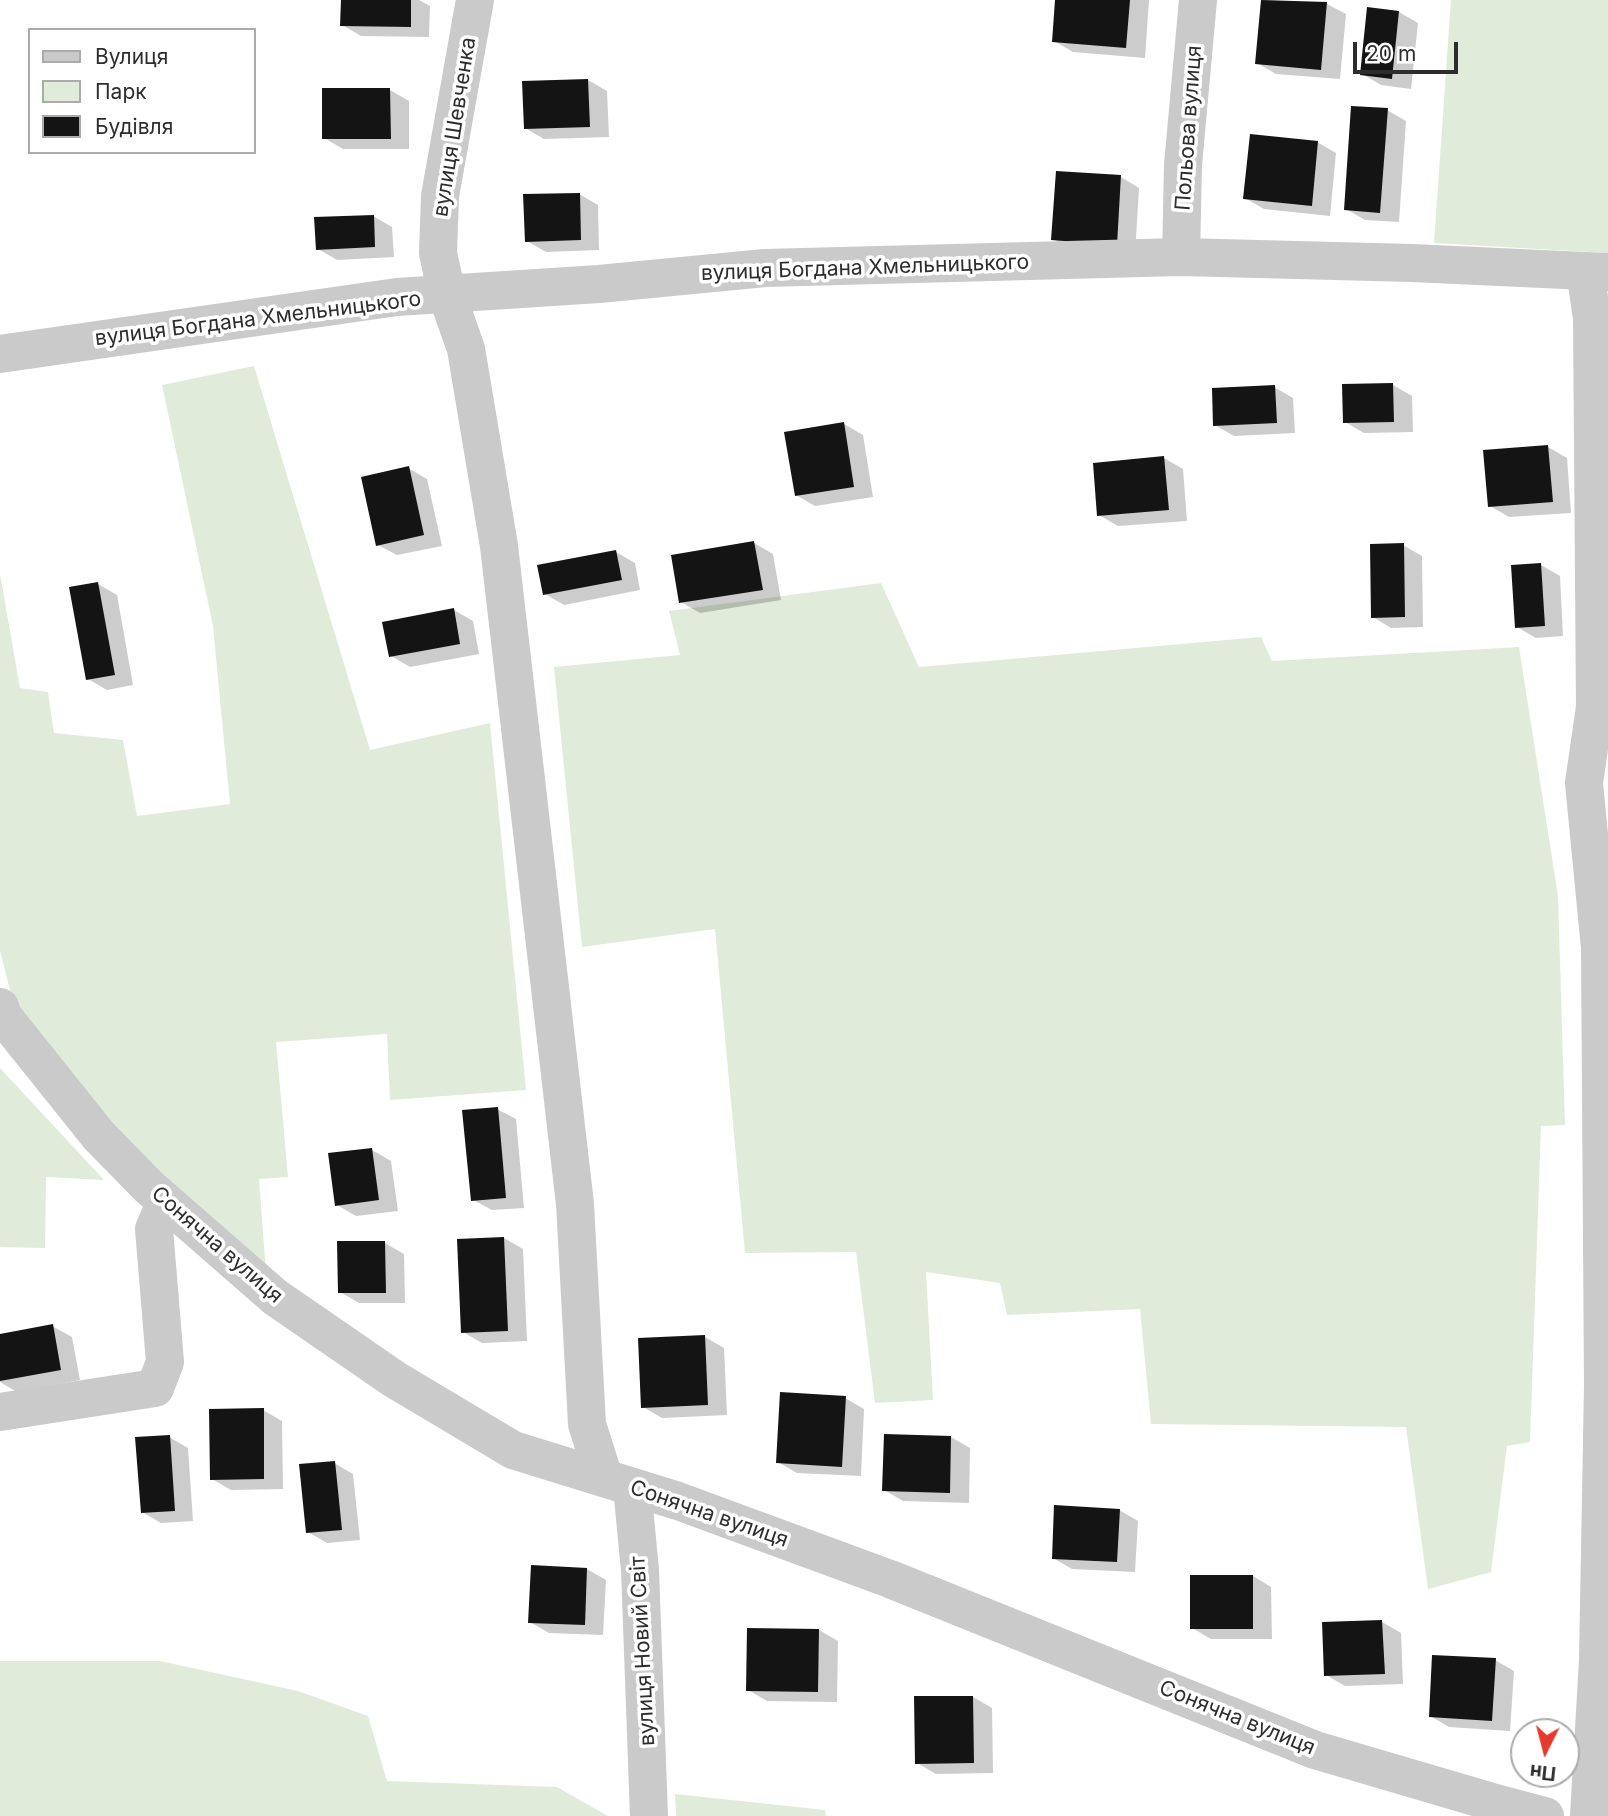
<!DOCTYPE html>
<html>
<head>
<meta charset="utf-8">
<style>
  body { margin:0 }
  #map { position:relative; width:1608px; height:1816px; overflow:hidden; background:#fff; font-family:Inter,sans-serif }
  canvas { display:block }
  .legend { position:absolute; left:28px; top:28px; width:228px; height:126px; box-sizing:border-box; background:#fff; border:2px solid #ababab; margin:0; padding:9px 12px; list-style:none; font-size:21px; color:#2d2d2d }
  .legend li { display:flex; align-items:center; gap:14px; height:35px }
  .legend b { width:35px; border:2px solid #ababab }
  .north { position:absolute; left:1510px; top:1718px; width:70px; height:70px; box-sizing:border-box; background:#fff; border:2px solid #ababab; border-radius:50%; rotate:186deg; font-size:19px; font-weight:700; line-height:28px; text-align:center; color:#2d2d2d }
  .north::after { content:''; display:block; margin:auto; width:24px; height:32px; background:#e6382d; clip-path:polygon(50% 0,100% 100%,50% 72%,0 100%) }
  .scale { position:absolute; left:1353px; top:42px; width:105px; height:32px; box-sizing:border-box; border:4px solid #2d2d2d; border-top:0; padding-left:9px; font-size:21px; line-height:24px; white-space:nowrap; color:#2d2d2d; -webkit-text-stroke:5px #fff; paint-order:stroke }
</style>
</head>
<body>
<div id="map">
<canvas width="1608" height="1816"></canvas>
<ul class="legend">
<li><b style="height:9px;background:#cacaca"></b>Вулиця</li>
<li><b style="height:19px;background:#e1ebda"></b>Парк</li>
<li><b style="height:19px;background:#141414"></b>Будівля</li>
</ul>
<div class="north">Пн</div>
<div class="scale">20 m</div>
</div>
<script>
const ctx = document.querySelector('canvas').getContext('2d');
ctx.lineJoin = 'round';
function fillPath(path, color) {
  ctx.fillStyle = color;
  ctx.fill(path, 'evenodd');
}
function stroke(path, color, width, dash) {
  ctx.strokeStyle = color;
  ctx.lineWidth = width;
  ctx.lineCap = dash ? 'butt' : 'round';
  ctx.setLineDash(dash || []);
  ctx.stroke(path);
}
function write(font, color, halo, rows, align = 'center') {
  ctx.font = font + ' Inter,sans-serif';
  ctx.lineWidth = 7;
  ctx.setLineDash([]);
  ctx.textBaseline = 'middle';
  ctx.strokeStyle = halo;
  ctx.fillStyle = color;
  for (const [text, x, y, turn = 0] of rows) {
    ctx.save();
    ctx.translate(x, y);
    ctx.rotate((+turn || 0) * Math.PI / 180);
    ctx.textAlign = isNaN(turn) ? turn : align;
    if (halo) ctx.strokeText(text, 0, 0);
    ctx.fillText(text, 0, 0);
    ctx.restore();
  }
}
const green = new Path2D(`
  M1451 0H1608V253L1434 243Z
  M254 366 370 750 490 723 526 1090 390 1100 387 1034 276 1042 288 1177 259 1179 266 1272 160 1183 12 998 0 951V574L20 688 48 692 54 733 123 740 137 816 230 804 213 626 162 385Z
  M881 583 919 667 1261 637 1272 661 1519 647 1558 896 1565 1125 1541 1126 1530 1442 1507 1446 1491 1572 1428 1589 1406 1427 1151 1424 1140 1309 1007 1315 1000 1283 926 1272 933 1400 875 1403 856 1252 745 1253 715 929 582 947 554 667 680 655 669 611Z
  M0 1068 104 1180 46 1177 45 1248 0 1247Z
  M0 1661H160L298 1691 368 1716 387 1781 557 1787 608 1816H0Z
  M675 1794 825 1810 826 1816H676Z`);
const shadow = new Path2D(`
  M342 0H419L430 6 429 37 361 36 342 25Z
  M1057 0H1149L1145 58 1073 52 1054 41Z
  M1263 0 1327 4 1346 14 1340 79 1276 74 1257 63Z
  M1399 12 1418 23 1411 89 1381 85 1362 74Z
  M588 80 607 91 609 137 544 139 525 128Z
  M390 90 409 101V149H343L324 138Z
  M1387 110 1406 121 1399 222 1365 220 1346 209Z
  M1317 142 1336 153 1330 216 1264 209 1245 198Z
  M1121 177 1139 188 1135 255 1072 250 1053 239Z
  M579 194 598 205 599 250 546 252 527 241Z
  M373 216 392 227 394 257 337 260 318 249Z
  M1393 385 1412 396 1413 432 1364 433 1345 422Z
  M1274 387 1293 398 1295 433 1234 436 1215 425Z
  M844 424 863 435 873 497 815 506 796 495Z
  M1548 447 1567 458 1571 513 1509 517 1490 506Z
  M1164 458 1183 469 1187 521 1118 526 1099 515Z
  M408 468 427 479 442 546 397 555 378 545Z
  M754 543 773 554 781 600 700 613 681 602Z
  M1403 545 1422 556 1423 627 1391 628 1373 617Z
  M616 552 635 563 640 590 564 605 545 594Z
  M1541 565 1560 576 1563 636 1536 638 1517 627Z
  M98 584 117 595 133 685 107 690 88 679Z
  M454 610 473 621 479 654 410 667 391 656Z
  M497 1109 516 1119 524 1208 492 1210 473 1200Z
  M372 1150 391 1161 398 1211 356 1216 337 1205Z
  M504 1238 523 1249 527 1341 482 1343 463 1332Z
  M385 1243 404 1254 405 1303H359L340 1292Z
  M52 1326 72 1337 80 1380 17 1392 0 1382V1336Z
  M705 1337 724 1348 727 1415 662 1418 643 1407Z
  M845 1398 864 1409 861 1476 797 1473 778 1462Z
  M263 1410 282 1421 283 1489 231 1490 212 1479Z
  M169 1437 188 1448 193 1521 161 1523 142 1512Z
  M951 1437 970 1448 969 1503 903 1501 884 1490Z
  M334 1463 353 1474 360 1540 327 1543 308 1532Z
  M1119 1510 1138 1521 1135 1572 1072 1569 1053 1558Z
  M587 1569 606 1580 603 1635 549 1633 530 1622Z
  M1253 1576 1271 1587 1272 1639H1211L1192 1628Z
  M1382 1622 1401 1633 1403 1684 1345 1686 1326 1675Z
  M819 1630 838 1641 837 1702 767 1701 748 1690Z
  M1495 1660 1514 1671 1510 1731 1449 1727 1430 1716Z
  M973 1697 992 1708 993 1773 936 1774 917 1763 916 1698Z`);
const building = new Path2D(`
  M341 0H411V27L340 26Z
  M1055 0H1130L1126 48 1052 42Z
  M1261 0 1327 2 1321 70 1255 64Z
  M1367 7 1399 11 1392 79 1360 75Z
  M588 79 590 127 524 129 522 81Z
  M322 88H390L391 139H322Z
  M1351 106 1388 108 1380 213 1344 210Z
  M1250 134 1318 141 1312 206 1243 199Z
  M1056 171 1121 175 1117 245 1051 240Z
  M580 193 581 240 525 242 523 194Z
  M374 215 375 247 316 250 314 217Z
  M1393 383 1394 422 1343 423 1342 384Z
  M1275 385 1277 423 1213 426 1212 388Z
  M844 422 854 487 795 496 784 432Z
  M1548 445 1553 502 1488 507 1483 450Z
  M1164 456 1169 510 1097 516 1093 463Z
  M409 466 424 535 376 546 361 477Z
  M754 541 763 590 679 603 671 555Z
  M1404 543 1405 617 1371 618 1370 544Z
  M616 550 622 580 543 595 537 565Z
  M1541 563 1545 626 1515 628 1511 565Z
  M98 582 115 675 86 680 69 587Z
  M454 608 460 644 389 657 382 622Z
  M498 1107 506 1198 471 1201 462 1110Z
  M372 1148 379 1200 335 1206 328 1153Z
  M504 1237 508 1331 461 1333 457 1239Z
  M337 1241H385L386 1293H338Z
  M53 1324 61 1370 0 1381V1334Z
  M705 1335 708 1405 641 1408 638 1338Z
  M780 1392 846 1396 842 1467 776 1463Z
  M264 1408V1479L210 1480 209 1409Z
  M884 1434 951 1436 950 1493 882 1491Z
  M170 1435 175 1511 141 1513 135 1437Z
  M335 1461 342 1530 306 1533 299 1464Z
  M1054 1505 1120 1509 1117 1562 1052 1559Z
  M531 1565 587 1568 585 1625 528 1623Z
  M1190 1575H1253V1629H1190Z
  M1382 1620 1385 1674 1324 1676 1322 1622Z
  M747 1628 819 1629 818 1692 746 1691Z
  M1432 1655 1496 1658 1492 1721 1429 1717Z
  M914 1696H973L974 1763 915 1764Z`);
const street = new Path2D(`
  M475 0 440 196 438 253 447 295 466 349 499 546 575 1204 587 1424 604 1478
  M1181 257 1183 165 1198 0
  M1585 271 1592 318 1595 707 1584 783 1600 948 1603 1385 1598 1660 1589 1816
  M0 354 397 297 599 284 765 268 1181 257 1412 263 1608 272
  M0 1007 3 1016 99 1136 149 1187 275 1297 394 1379 513 1450 678 1501 890 1579 1315 1750 1492 1802 1545 1816
  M0 1412 155 1388 165 1362 154 1229 166 1202
  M632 1487 640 1570 649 1816`);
const streetNames = [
  ["вулиця Шевченка",455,127,-81],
  ["Польова вулиця",1189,128,-86],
  ["вулиця Богдана Хмельницького",865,268,-2],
  ["вулиця Богдана Хмельницького",258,319,-7],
  ["Сонячна вулиця",217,1245,41],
  ["Сонячна вулиця",709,1514,19],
  ["вулиця Новий Світ",643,1651,-93],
  ["Сонячна вулиця",1237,1718,22]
];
fillPath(green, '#e1ebda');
fillPath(shadow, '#0003');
fillPath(building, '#141414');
stroke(street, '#cacaca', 38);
write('21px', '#2d2d2d', '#fff', streetNames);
</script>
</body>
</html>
